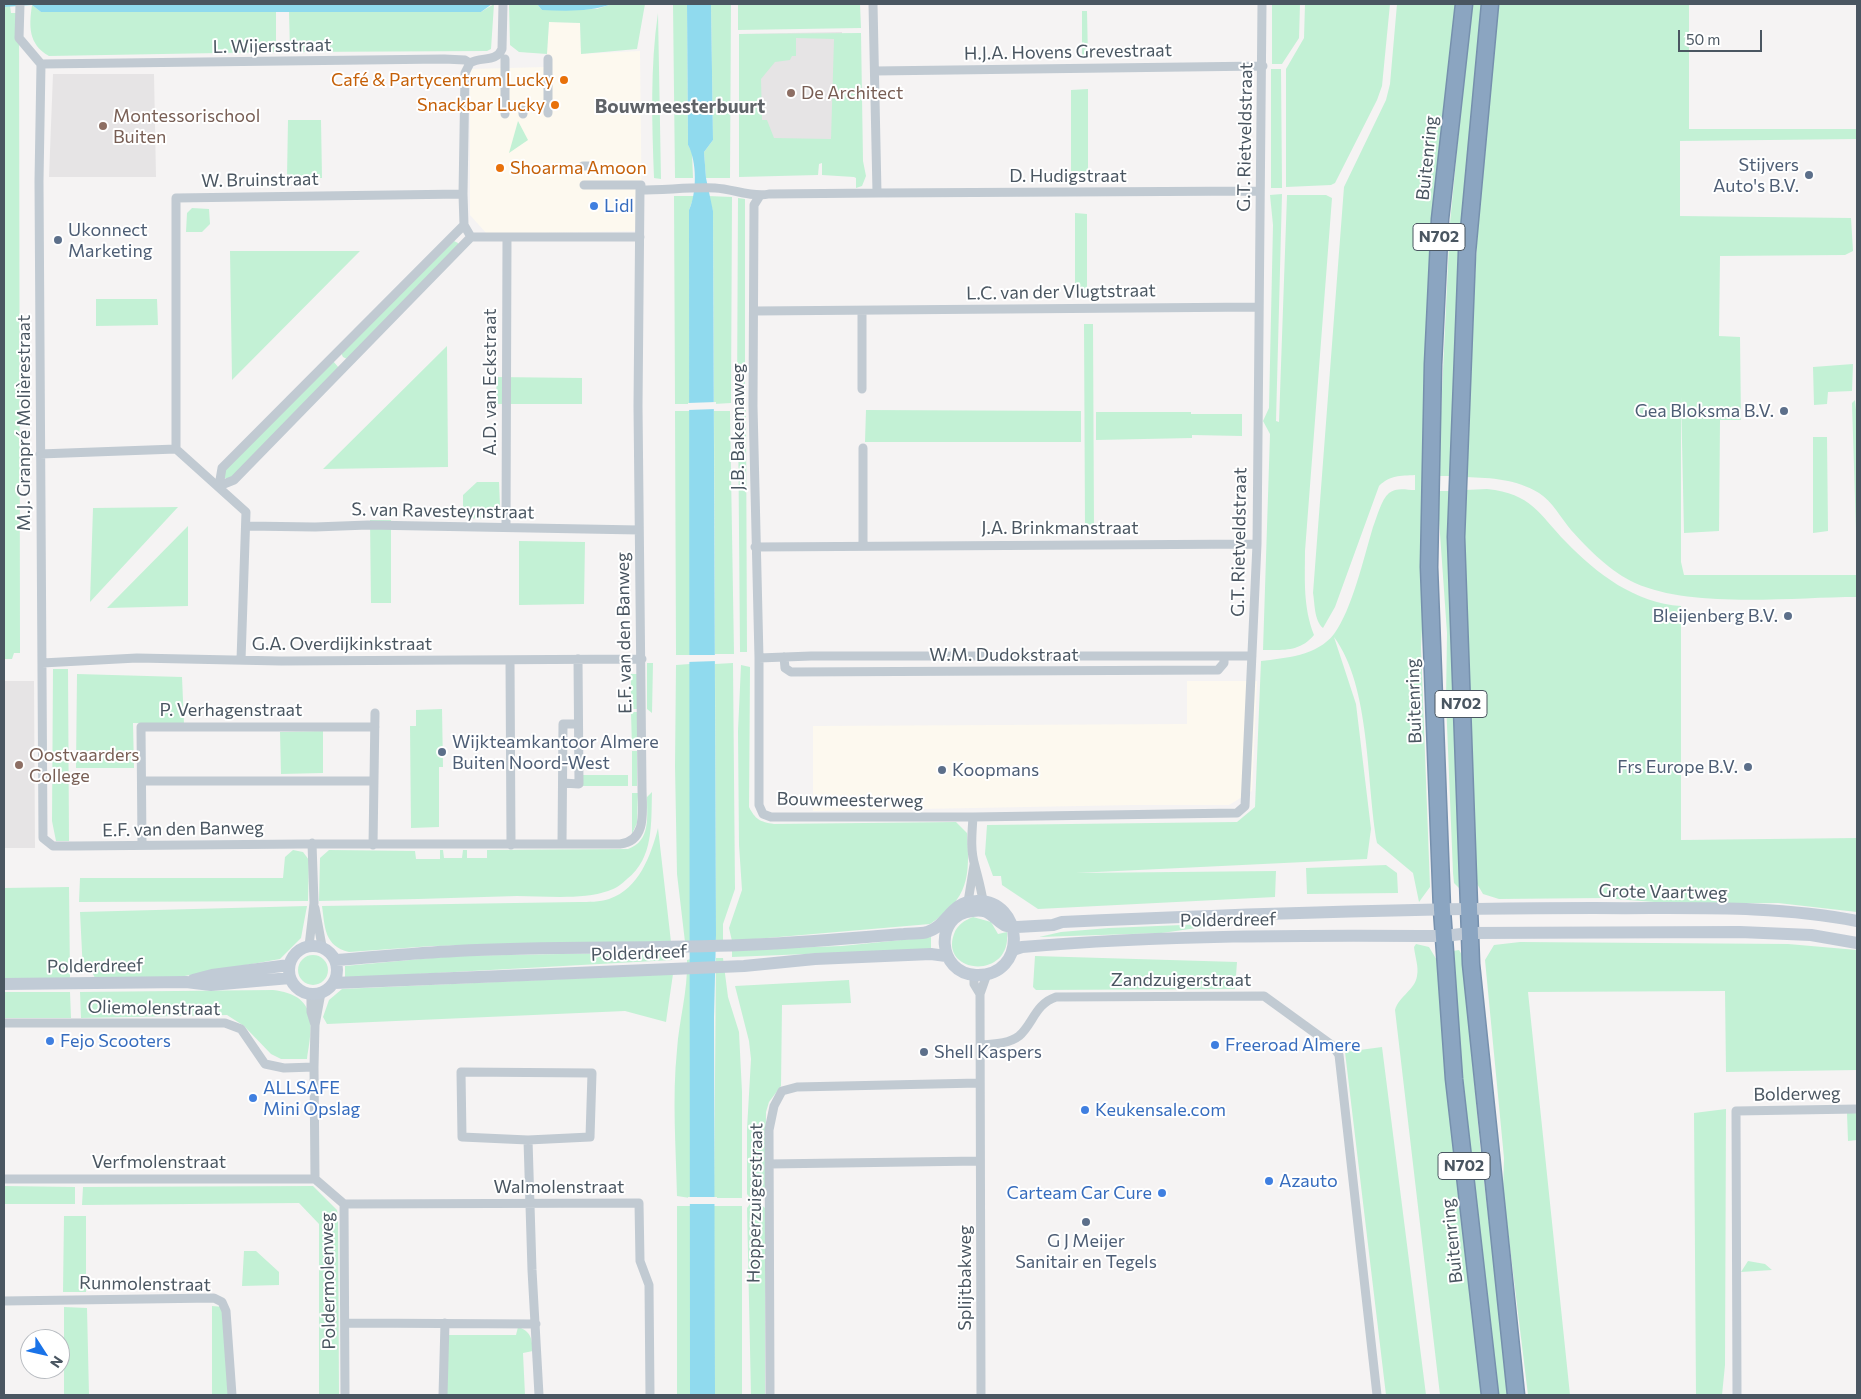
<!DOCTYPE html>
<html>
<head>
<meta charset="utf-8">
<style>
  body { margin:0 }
  #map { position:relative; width:1861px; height:1399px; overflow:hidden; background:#f5f3f3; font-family:Commissioner,sans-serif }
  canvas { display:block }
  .frame { position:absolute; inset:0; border:5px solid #4a5661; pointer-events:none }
  .north { position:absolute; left:20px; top:1329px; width:50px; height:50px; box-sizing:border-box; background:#fff; border:1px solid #b7bbc0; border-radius:50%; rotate:125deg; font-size:14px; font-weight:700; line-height:20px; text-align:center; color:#4a5661 }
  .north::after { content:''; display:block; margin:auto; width:18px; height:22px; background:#1a73e8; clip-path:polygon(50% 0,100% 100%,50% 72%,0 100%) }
  .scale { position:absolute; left:1678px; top:30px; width:84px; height:22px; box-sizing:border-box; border:2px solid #4a5661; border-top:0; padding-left:6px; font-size:15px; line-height:18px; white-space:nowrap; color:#4a5661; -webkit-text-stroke:4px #fff; paint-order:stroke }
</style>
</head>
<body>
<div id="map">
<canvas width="1861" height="1399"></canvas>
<div class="frame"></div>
<div class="north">N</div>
<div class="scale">50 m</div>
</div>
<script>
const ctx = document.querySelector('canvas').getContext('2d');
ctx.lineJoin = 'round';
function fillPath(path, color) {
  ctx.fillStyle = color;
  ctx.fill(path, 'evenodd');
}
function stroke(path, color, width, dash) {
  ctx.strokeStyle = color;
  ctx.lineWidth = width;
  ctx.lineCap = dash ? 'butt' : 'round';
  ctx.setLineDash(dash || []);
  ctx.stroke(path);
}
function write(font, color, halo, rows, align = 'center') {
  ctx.font = font + ' Commissioner,sans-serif';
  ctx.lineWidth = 4;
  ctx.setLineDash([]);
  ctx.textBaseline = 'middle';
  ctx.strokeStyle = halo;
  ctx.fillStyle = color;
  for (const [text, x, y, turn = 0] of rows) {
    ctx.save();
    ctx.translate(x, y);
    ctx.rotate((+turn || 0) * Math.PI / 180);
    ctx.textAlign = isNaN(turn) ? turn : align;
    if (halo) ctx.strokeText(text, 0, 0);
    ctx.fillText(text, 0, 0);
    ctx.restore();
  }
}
const commercial = new Path2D(`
  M549 22 580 23 581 54 640 51 642 231 487 234 470 215V69L546 67Z
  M1187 681H1257L1252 791 1229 805H1134L813 811V726L1187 724Z`);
const education = new Path2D(`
  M842 32 843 155 740 152 739 34Z
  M53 74H154L156 177H49Z
  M4 681H34L35 848H4Z`);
const green = new Path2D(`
  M494 4 491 49 487 51 290 52 289 11 481 12Z
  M509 4H537L542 10 597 9 612 4H645L637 49 581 54 580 23 549 22 547 54 519 52 510 45Z
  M673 4H687L688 145 692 153 693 178H675Z
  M711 4H731L730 178H706L704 152 713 140Z
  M738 4H860L861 28 738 30Z
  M1272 4H1300L1299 38 1282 64H1272Z
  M1305 4H1390L1382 86 1377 100 1335 183 1331 185 1286 187V69L1304 38Z
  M1397 4H1458L1421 647 1430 887 1419 902 1413 873 1377 843C1366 783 1371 687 1334 637L1356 704 1371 829 1367 859 1076 873 1276 871 1275 897 1038 909 1002 885 1001 876H993L985 854 987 825 1237 822 1255 807 1261 661C1285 658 1317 656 1334 634 1352 610 1364 557 1373 527 1377 517 1381 500 1389 493 1397 487 1406 490 1415 490V475C1400 476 1390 475 1379 486L1335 607 1323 628C1314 620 1315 604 1313 593L1344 187 1386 100 1390 84Z
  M1471 4H1486L1453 476H1438L1450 223Z
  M1499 4H1689V129H1857V139L1680 141V216L1851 218 1853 251 1845 255 1720 256 1719 336 1740 337 1741 420H1720L1719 531 1684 533 1681 396V562L1684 575H1857V597C1793 597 1693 609 1635 583 1611 572 1588 549 1571 530 1561 518 1552 501 1539 493 1516 479 1492 478 1466 477 1471 319 1480 161 1499 4Z
  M32 5 41 12 276 11V52L49 56C28 44 29 26 32 5Z
  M10 6 11 13H19L20 653H14L12 659H4V7Z
  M1082 11H1087L1088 59H1082Z
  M658 13 661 179 654 178C652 123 650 67 658 13Z
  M861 33 863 161 866 176 862 186 856 188V178L854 177 822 175V163L819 164 818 175 739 177V34ZM796 38 834 39 831 139 774 138 767 120H762L761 79 775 62 790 60 792 56H796Z
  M1271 69H1281L1282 188H1271Z
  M1088 89V174H1071V90Z
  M288 120H321L322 178 287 177Z
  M518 121 528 140 509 153Z
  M1282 194 1276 421 1279 422 1287 195H1326L1332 198 1305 551C1305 580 1303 607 1314 635 1300 652 1283 650 1263 650L1270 434 1263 421 1269 408 1273 225 1270 195Z
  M674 196H694L689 210 690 404H675Z
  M708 196 732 197 731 403 714 404 713 211Z
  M738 198 745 199V402L737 403Z
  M192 208 209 209 210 224 202 232H186L187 213Z
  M1075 213 1087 214V293H1075Z
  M454 241 458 243 459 247 347 359 343 357 341 353Z
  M230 251H360L232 380Z
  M96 299H157L158 325 96 326Z
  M1084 324H1093L1094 528H1085Z
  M447 346 448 467 323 469Z
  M333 361 339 368 232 477 227 479 223 477 224 469Z
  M1853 364 1852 391 1828 392 1827 404 1814 405 1813 367Z
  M496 377 582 378V404H497Z
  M1855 400 1857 420 1856 531 1852 403Z
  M738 410H746L747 652H740Z
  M866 410 1081 411V442H865Z
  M675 411H690V655H676Z
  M714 411H730L734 654H715Z
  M1096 412H1191V414H1242V436L1192 435V438L1096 440Z
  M1813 437H1827L1828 531 1813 533Z
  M477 482H499L500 506 487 519 463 518V495Z
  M1487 489C1532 494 1538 513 1566 542 1597 574 1635 603 1681 606V840L1857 838V912L1778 903 1680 904 1603 898 1499 899 1483 894 1476 882C1470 751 1463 621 1465 490Z
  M1437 491H1453L1461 887 1459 888 1454 883 1453 873 1446 701 1447 633Z
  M178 507 90 602 93 508Z
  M370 520H391V603H371Z
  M188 526V606L107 608Z
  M519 541 585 542 584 604 519 605Z
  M647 663H653L652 713 647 709Z
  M733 663 735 889 723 924V942H716L715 664Z
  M690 664 691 942H685L677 874 675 766 676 665Z
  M741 665 750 667 749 807C755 819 760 822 774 824L956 822 967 833C970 877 969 898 930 924L732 941 729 928 742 890 739 845 738 731Z
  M53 669H68L69 841H56L52 821Z
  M77 674 182 677 184 724 133 723 134 768H76Z
  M631 674H637V709H631Z
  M442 709 443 767H439V827L411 828 410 726H416V710Z
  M631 712H637V748H632Z
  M323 731V773L281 774 280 732Z
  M632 751H637V786H632Z
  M582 775H628V786H582Z
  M652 792C651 823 654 858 627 879 622 884 615 889 608 891 583 900 544 896 517 896 451 898 385 900 319 901L320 858 329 850 415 851 416 859H440V850H443L444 858H462L463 850H467V858H487V850L628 849C651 841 647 817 647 797Z
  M632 793H638L637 823 632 834Z
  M658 828 671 942 432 946 349 952C324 946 325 927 322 906L579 902C588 902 600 902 609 899 639 889 651 855 658 828Z
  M293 850 303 852 309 860 308 901 79 902 80 878H283L285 857Z
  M1386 865 1397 873 1398 893 1307 894 1306 868Z
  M69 887 70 978H4V888Z
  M307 906 301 938 280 959 179 977 95 978 92 972H83L80 912Z
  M973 917 991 922 998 934 1007 932C1012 981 939 974 954 934 957 925 965 920 973 917Z
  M1231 923 1162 933 1039 937 1061 932 1109 928Z
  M931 937V949L732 957V950L842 946Z
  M1520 942 1788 944 1857 950V1070L1726 1072 1725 991 1528 992 1570 1395H1528L1503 1190 1504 1158 1485 960 1494 945Z
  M1416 944 1429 947 1438 962 1485 1395H1440L1395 1010C1399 996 1415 990 1417 976 1419 967 1415 957 1414 947Z
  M1459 950 1462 955 1482 1165 1510 1395H1497L1459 1057 1453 951Z
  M671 952 672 960 345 978V966L453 956Z
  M298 970a15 15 0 1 1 30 0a15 15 0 1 1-30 0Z
  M1035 956 1237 962 1235 989 1036 990 1033 987Z
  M716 958H723L728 997 739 1032 742 1092V1198H714Z
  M691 959 690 1198 677 1196C676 1148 672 1098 677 1050 679 1020 688 991 687 960Z
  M673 974 666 1022 625 1011 327 1024 323 1017 329 1000 342 989Z
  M849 980 851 1003 782 1005 781 1086 769 1102 766 1112 765 1192 761 1198H750L747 1194V1129L751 1059 749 1041 735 986Z
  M273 990C317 995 313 1023 307 1059H281L271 1054 244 1026 227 1015 81 1018 80 992Z
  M4 992H70L71 1018H4Z
  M1382 1047 1426 1395H1386L1345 1052Z
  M1726 1109 1725 1365 1722 1395H1696L1694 1113Z
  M1847 1113H1857V1140L1848 1141Z
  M4 1186 75 1187V1204H4Z
  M313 1186 337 1210 338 1216 339 1395H319V1224L299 1203 82 1205 83 1187Z
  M759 1203 765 1208V1395H751L747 1208 750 1204Z
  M677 1206H690V1395H677Z
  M714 1206H742V1395H715Z
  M64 1216H86V1292H63Z
  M244 1251H256L279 1272V1285L242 1286Z
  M1748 1261 1765 1264 1772 1270 1741 1272Z
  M212 1306 223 1307 229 1395H212Z
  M64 1307 87 1308 89 1395H64Z
  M518 1327C531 1331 532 1339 533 1351L523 1353 525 1395H446V1335H516Z`);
const water = new Path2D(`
  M4 4H492L481 12H41L32 5 4 7Z
  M537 4H612C590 12 566 11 542 10Z
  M687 4H711L713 140 704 152 706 178 713 211 716 935 714 1017 715 1395H690L689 210C697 193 697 161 688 145Z`);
const pier = new Path2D(`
  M716 402V409L688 410V403Z
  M687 655H717V661L687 662Z
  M688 1197H717V1204H688Z`);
const street = new Path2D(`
  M20 4 19 38 41 64 39 181 43 838 53 846H74L303 844H620C648 841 642 809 642 788L638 406 640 190C665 190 691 187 715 188 733 189 754 198 769 194L877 193 873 4
  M505 59V114
  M41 64 444 59 465 60 470 63C481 56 496 63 502 49L503 4
  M875 71 1263 66
  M523 110V114
  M548 113V59
  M583 166H589
  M584 185H641
  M877 193 1260 191
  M463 194 464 225 471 237H640
  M759 197 754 205 753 406 759 658V805L763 814 771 817H973L1237 813 1245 806 1257 544 1262 4
  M755 311 1259 307
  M862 389V311
  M863 448V545
  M40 454 176 449
  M219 486 222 468 464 225
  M219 486 234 480 471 237
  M246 526 315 527 368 525 639 530
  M506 527 507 237
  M755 547 1257 544
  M784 657 785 668 791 672 1218 670 1224 663V656
  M759 658 811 656H1252
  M241 660 246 512 176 449V198L463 194 465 73 470 63
  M510 660 511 845
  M42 663 137 658 281 661 642 659
  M142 781H374
  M563 783 579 784 578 659
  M973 817C972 833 970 850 975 866 978 878 981 888 983 901
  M562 844 563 724H578
  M142 845 141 727H375
  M373 845 375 713
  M968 902 974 865
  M315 908 322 946
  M309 946 314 903 312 843
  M974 975V984L980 994
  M311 994V1012L315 1025
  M4 1023H225L241 1029 265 1064 284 1068 314 1067
  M980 1045C992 1044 1009 1044 1019 1036 1033 1024 1035 1004 1056 997L1264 996 1333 1046 1339 1055 1377 1395
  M528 1140 462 1137 461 1072 592 1073 590 1137 528 1140 532 1270 539 1395
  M769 1164 980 1161
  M4 1179H315
  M315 1179 344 1204 345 1395
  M315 1179 314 1067 315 1025 321 993
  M344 1204 639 1203 640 1261 649 1285 650 1395
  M4 1301 214 1298 222 1302 226 1311 232 1395
  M346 1323 536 1324
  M443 1395 445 1323
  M770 1395 769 1130 774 1106 782 1091 797 1087 979 1083
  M981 1395 980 994 987 974
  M1737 1395 1736 1111 1857 1109`);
const secondary = new Path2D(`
  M289 970a24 24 0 1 1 48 0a24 24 0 1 1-48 0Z
  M1013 950 1022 947C1162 935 1304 935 1445 936L1469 933 1740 932 1811 935 1857 943
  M336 960C376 957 416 953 456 951 551 946 647 949 743 945 797 943 851 938 904 934 912 933 921 934 927 932 947 927 950 901 976 901 1025 899 1028 977 976 975 937 974 933 915 972 911 990 908 991 917 1004 925 1007 927 1014 926 1017 927L1053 925 1062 922C1239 914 1417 908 1594 908 1681 909 1771 904 1857 921
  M193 980 212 975 289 965
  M334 983 744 966 815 959 931 954 946 956
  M4 984 186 982 211 985 290 978`);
const highway = new Path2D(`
  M1464 4 1440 219 1433 364 1429 567 1442 910 1454 1079 1490 1395
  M1490 4 1467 252 1456 537 1471 964 1516 1395`);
const markers = [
  [564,80,5,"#e8710a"],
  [791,93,5,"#8d6e63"],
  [555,105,5,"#e8710a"],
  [103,126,5,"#8d6e63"],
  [500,168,5,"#e8710a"],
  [1809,175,5,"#5c6f8a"],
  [594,206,5,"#3f7fe0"],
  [58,240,5,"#5c6f8a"],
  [1784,411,5,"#5c6f8a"],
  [1788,616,5,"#5c6f8a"],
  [442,752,5,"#5c6f8a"],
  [19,765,5,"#8d6e63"],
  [1748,767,5,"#5c6f8a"],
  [942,770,5,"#5c6f8a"],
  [50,1041,5,"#3f7fe0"],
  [1215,1045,5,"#3f7fe0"],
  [924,1052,5,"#5c6f8a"],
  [253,1098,5,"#3f7fe0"],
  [1085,1110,5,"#3f7fe0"],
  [1269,1181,5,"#3f7fe0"],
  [1162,1193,5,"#3f7fe0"],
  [1086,1222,5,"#5c6f8a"]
];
const shields = [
  [1439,237,52],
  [1461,704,52],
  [1464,1166,52]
];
const shieldNames = [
  ["N702",1439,237],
  ["N702",1461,704],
  ["N702",1464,1166]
];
const streetNames = [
  ["L. Wijersstraat",272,46,-1],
  ["H.J.A. Hovens Grevestraat",1068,52,-1],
  ["G.T. Rietveldstraat",1245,137,-89],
  ["Buitenring",1427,158,-84],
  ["D. Hudigstraat",1068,176],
  ["W. Bruinstraat",260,180,-1],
  ["L.C. van der Vlugtstraat",1061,292,-1],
  ["A.D. van Eckstraat",490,382,-90],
  ["M.J. Granpré Molièrestraat",24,423,-90],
  ["J.B. Bakemaweg",738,427,-90],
  ["S. van Ravesteynstraat",443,511,1],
  ["J.A. Brinkmanstraat",1060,528],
  ["G.T. Rietveldstraat",1239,542,-89],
  ["E.F. van den Banweg",624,633,-91],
  ["G.A. Overdijkinkstraat",342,644],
  ["W.M. Dudokstraat",1004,655],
  ["Buitenring",1414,701,-92],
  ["P. Verhagenstraat",231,710],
  ["Bouwmeesterweg",850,800,1],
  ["E.F. van den Banweg",183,829,-1],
  ["Grote Vaartweg",1663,892,1],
  ["Polderdreef",1228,920,-1],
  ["Polderdreef",639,953,-2],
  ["Polderdreef",95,966,-1],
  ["Zandzuigerstraat",1181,980],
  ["Oliemolenstraat",154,1008,1],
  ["Bolderweg",1797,1094,-1],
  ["Verfmolenstraat",159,1162],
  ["Walmolenstraat",559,1187],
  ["Hopperzuigerstraat",755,1203,-89],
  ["Buitenring",1452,1241,-96],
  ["Splijtbakweg",965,1278,-90],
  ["Poldermolenweg",328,1281,-91],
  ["Runmolenstraat",145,1284,1]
];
const foodNames = [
  ["Café & Partycentrum Lucky",554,80],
  ["Snackbar Lucky",545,105],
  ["Shoarma Amoon",510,168,"left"]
];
const educationNames = [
  ["De Architect",801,93],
  ["Montessorischool",113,116],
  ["Buiten",113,137],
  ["Oostvaarders",29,755],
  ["College",29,776]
];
const serviceNames = [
  ["Stijvers",1799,165],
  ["Auto's B.V.",1799,186],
  ["Ukonnect",68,230,"left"],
  ["Marketing",68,251,"left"],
  ["Gea Bloksma B.V.",1774,411],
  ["Bleijenberg B.V.",1778,616],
  ["Wijkteamkantoor Almere",452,742,"left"],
  ["Buiten Noord-West",452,763,"left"],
  ["Frs Europe B.V.",1738,767],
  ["Koopmans",952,770,"left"],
  ["Shell Kaspers",934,1052,"left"],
  ["G J Meijer",1086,1241,"center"],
  ["Sanitair en Tegels",1086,1262,"center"]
];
const shopNames = [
  ["Lidl",604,206],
  ["Fejo Scooters",60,1041],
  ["Freeroad Almere",1225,1045],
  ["ALLSAFE",263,1088],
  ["Mini Opslag",263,1109],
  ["Keukensale.com",1095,1110],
  ["Azauto",1279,1181],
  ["Carteam Car Cure",1152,1193,"right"]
];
const neighbourhoodNames = [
  ["Bouwmeesterbuurt",680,107]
];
fillPath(commercial, '#fdf9ef');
fillPath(education, '#e6e4e5');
fillPath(green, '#c3f1d5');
fillPath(water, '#90daee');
fillPath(pier, '#f5f3f3');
stroke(highway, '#7690ad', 19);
stroke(street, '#c1cad2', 9);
stroke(secondary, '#c1cbd6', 12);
stroke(highway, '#8ba5c1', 16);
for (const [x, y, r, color] of markers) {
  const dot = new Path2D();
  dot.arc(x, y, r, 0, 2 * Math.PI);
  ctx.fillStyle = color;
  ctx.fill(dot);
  stroke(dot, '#fff', 2);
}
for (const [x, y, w] of shields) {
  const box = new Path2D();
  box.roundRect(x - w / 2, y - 13.5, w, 27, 4);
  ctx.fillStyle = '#fff';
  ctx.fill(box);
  stroke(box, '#4a5661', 1);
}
write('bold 16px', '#4a5661', null, shieldNames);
write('18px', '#4a5661', '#fff', streetNames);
write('18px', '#c56008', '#fff', foodNames, 'right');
write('18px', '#785e54', '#fff', educationNames, 'left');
write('18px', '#4e5e75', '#fff', serviceNames, 'right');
write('18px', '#366cbe', '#fff', shopNames, 'left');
write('bold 19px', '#5f6368', '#fff', neighbourhoodNames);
</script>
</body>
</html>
